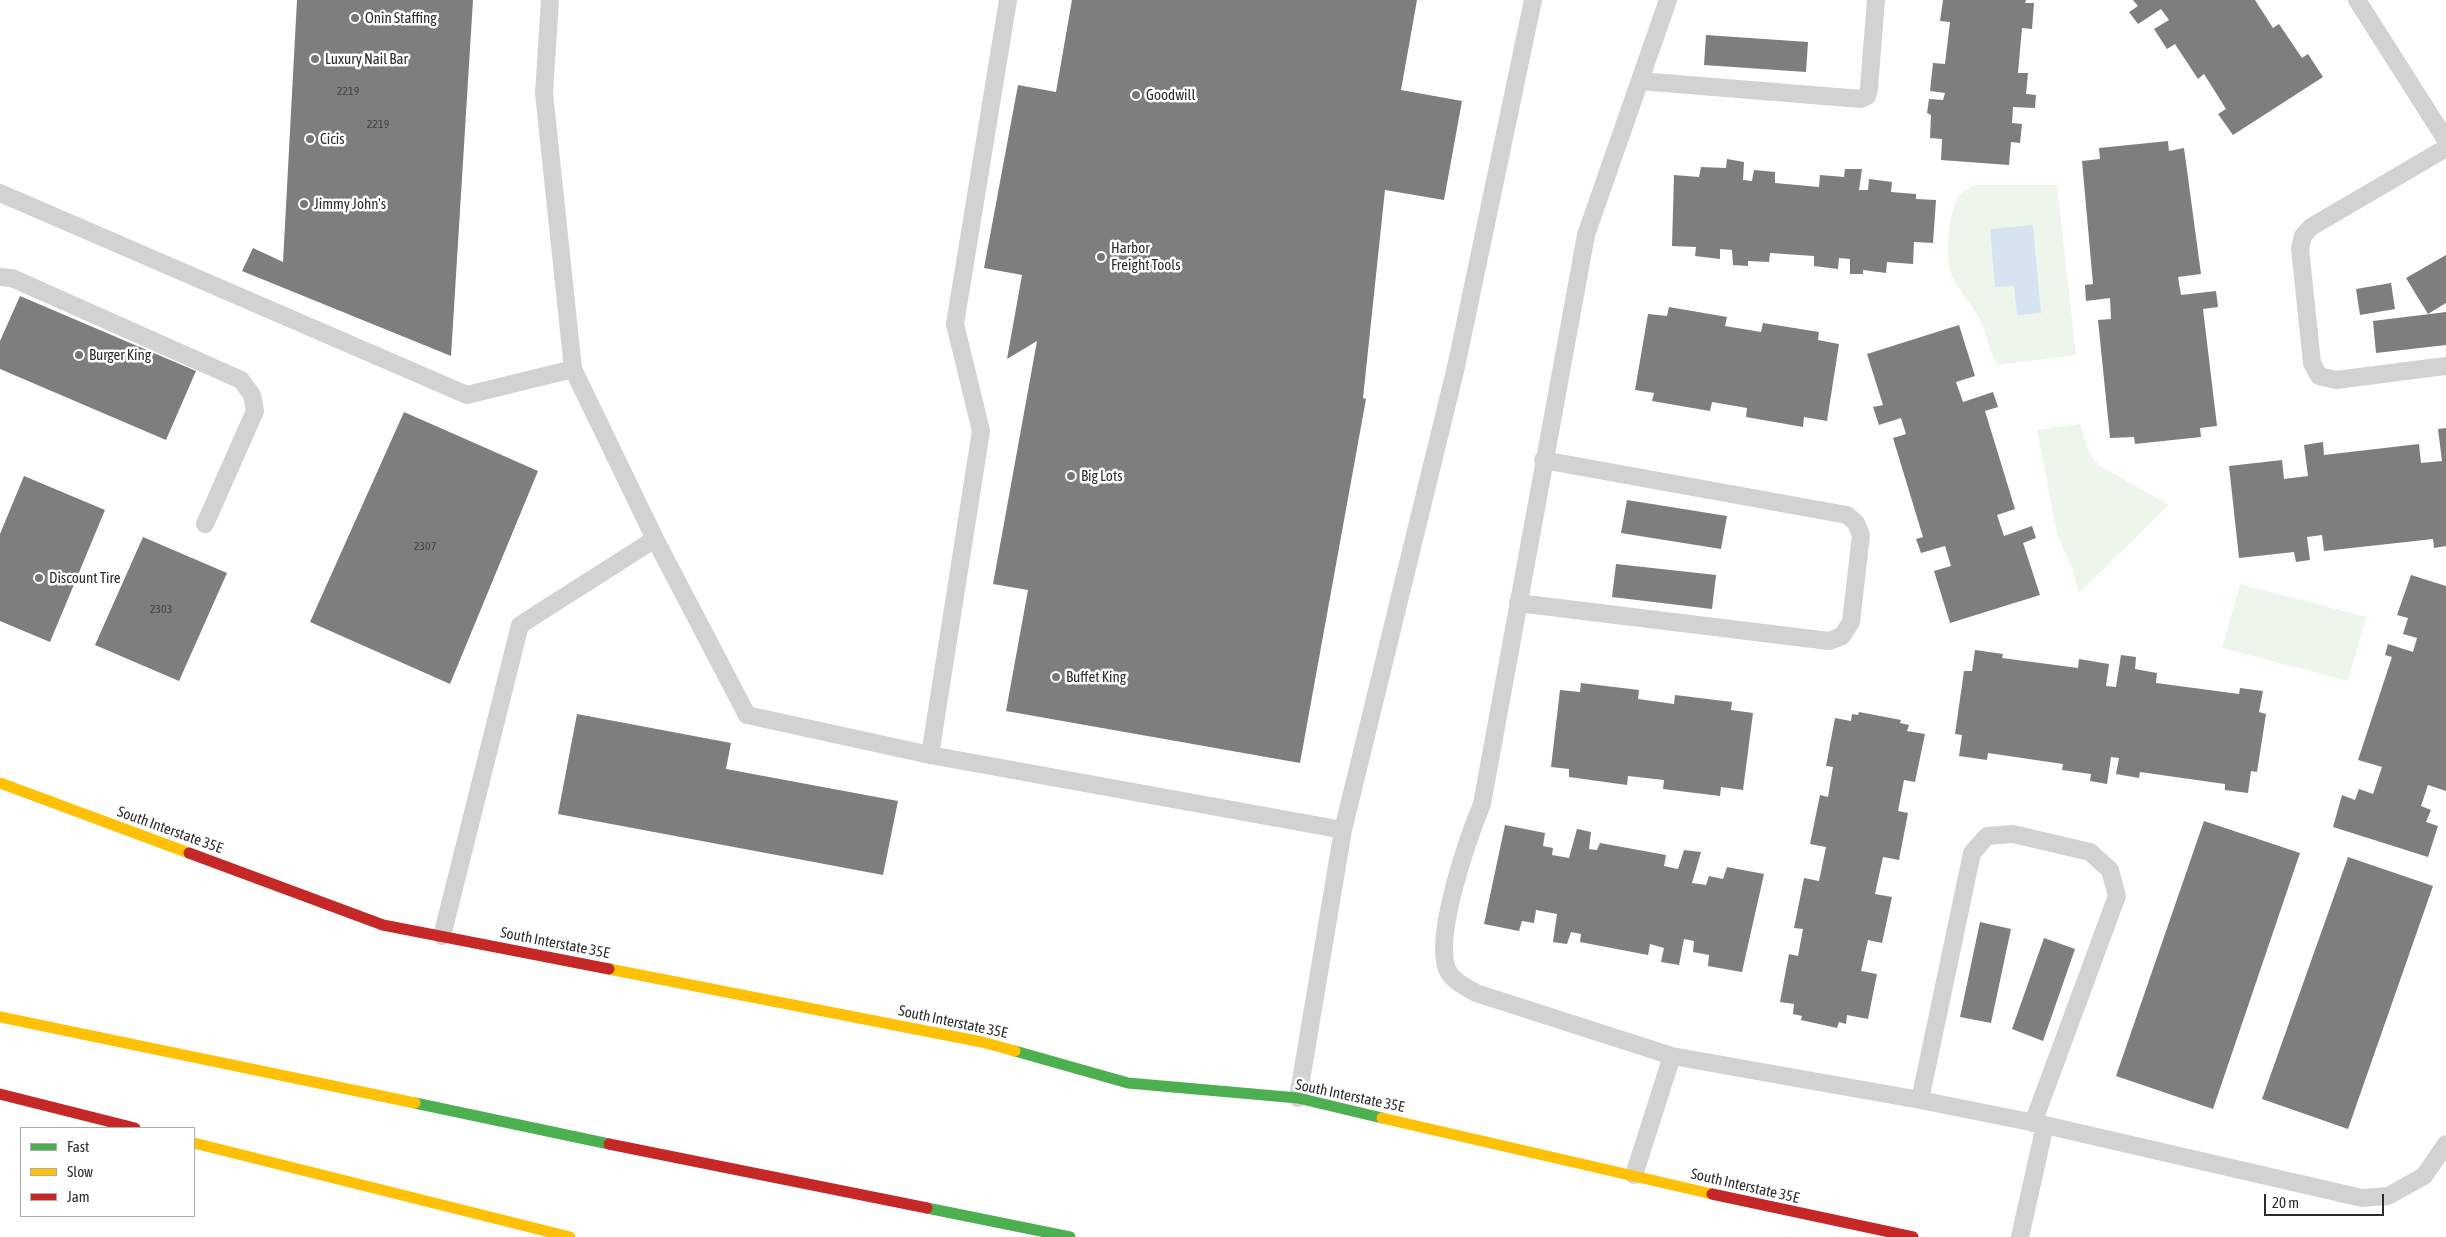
<!DOCTYPE html>
<html>
<head>
<meta charset="utf-8">
<style>
  body { margin:0 }
  #map { position:relative; width:2446px; height:1237px; overflow:hidden; background:#fff; font-family:"Asap Condensed",sans-serif }
  canvas { display:block }
  .legend { position:absolute; left:20px; top:1127px; width:175px; height:90px; box-sizing:border-box; background:#fff; border:1px solid #ababab; margin:0; padding:6px 9px; list-style:none; font-size:15px; color:#2d2d2d }
  .legend li { display:flex; align-items:center; gap:10px; height:25px }
  .legend b { width:25px; border:1px solid #ababab }
  .scale { position:absolute; left:2264px; top:1194px; width:120px; height:22px; box-sizing:border-box; border:2px solid #2d2d2d; border-top:0; padding-left:6px; font-size:15px; line-height:18px; white-space:nowrap; color:#2d2d2d; -webkit-text-stroke:4px #fff; paint-order:stroke }
</style>
</head>
<body>
<div id="map">
<canvas width="2446" height="1237"></canvas>
<ul class="legend">
<li><b style="height:6px;background:#4caf50"></b>Fast</li>
<li><b style="height:6px;background:#ffc107"></b>Slow</li>
<li><b style="height:6px;background:#c62828"></b>Jam</li>
</ul>
<div class="scale">20 m</div>
</div>
<script>
const ctx = document.querySelector('canvas').getContext('2d');
ctx.lineJoin = 'round';
function fillPath(path, color) {
  ctx.fillStyle = color;
  ctx.fill(path, 'evenodd');
}
function stroke(path, color, width, dash) {
  ctx.strokeStyle = color;
  ctx.lineWidth = width;
  ctx.lineCap = dash ? 'butt' : 'round';
  ctx.setLineDash(dash || []);
  ctx.stroke(path);
}
function write(font, color, halo, rows, align = 'center') {
  ctx.font = font + ' "Asap Condensed",sans-serif';
  ctx.lineWidth = 5;
  ctx.setLineDash([]);
  ctx.textBaseline = 'middle';
  ctx.strokeStyle = halo;
  ctx.fillStyle = color;
  for (const [text, x, y, turn = 0] of rows) {
    ctx.save();
    ctx.translate(x, y);
    ctx.rotate((+turn || 0) * Math.PI / 180);
    ctx.textAlign = isNaN(turn) ? turn : align;
    if (halo) ctx.strokeText(text, 0, 0);
    ctx.fillText(text, 0, 0);
    ctx.restore();
  }
}
const green = new Path2D(`
  M1975 185H2057L2076 355 1998 365C1988 350 1987 332 1978 316 1969 301 1958 290 1951 274 1945 257 1948 205 1962 193 1966 189 1971 187 1975 185Z
  M2080 424 2089 453 2100 466 2169 505 2079 593 2073 571 2057 533 2037 430Z
  M2240 584 2366 617 2348 681 2222 648Z`);
const water = new Path2D(`
  M2033 225 2041 313 2017 315 2014 286 1995 287 1990 229Z`);
const building = new Path2D(`
  M297 0H473L451 356 242 271 253 248 283 262Z
  M1072 0H1417L1401 90 1462 101 1444 200 1385 190 1363 398 1366 399 1300 763 1006 711 1028 590 993 584 1037 341 1007 359 1022 275 984 268 1018 85 1056 92Z
  M1943 0H2026L2025 3H2034L2032 29 2022 28 2018 73H2028L2026 94 2036 95 2035 108 2013 107 2012 123 2022 124 2020 143 2011 142 2009 165 1941 160 1942 139 1930 138 1931 115 1927 113 1929 99 1943 100 1945 93 1930 91 1933 63 1945 64 1950 22 1940 21Z
  M2133 0H2255L2273 28 2279 24 2302 58 2308 54 2323 77 2233 135 2218 114 2226 109 2204 74 2198 79 2175 44 2167 49 2154 29 2169 20 2161 9 2138 24 2129 12 2138 6Z
  M1706 35 1808 42 1806 72 1704 65Z
  M2168 141 2169 151 2184 148 2201 274 2178 277 2181 295 2216 291 2218 307 2203 309 2217 426 2200 428 2201 437 2135 444 2134 437 2110 438 2098 320 2111 319 2110 298 2086 301 2085 285 2093 284 2082 161 2100 159 2099 148Z
  M1727 159 1744 162 1743 180 1752 181 1754 170 1775 172V183L1819 187 1820 175 1844 177 1845 169H1862L1859 190H1868L1869 179 1892 182 1891 192 1916 194V199L1936 200 1933 243 1914 242 1913 264 1887 262 1886 273 1863 270V274H1850V259L1839 258 1838 269 1814 266V256L1770 253 1769 262 1748 261V266L1733 265 1732 250 1720 249V259L1695 256 1696 247 1672 246 1674 175 1699 177 1701 167 1726 168Z
  M2446 255V303L2428 314 2406 278Z
  M2391 283 2395 309 2360 315 2356 289Z
  M20 296 196 371 166 440 0 369V341Z
  M1669 307 1727 317 1725 326 1761 332 1763 323 1819 332 1818 340 1839 344 1827 421 1804 417 1803 427 1746 417 1747 408 1712 402 1710 411 1652 401 1654 393 1635 390 1648 314 1667 316Z
  M2446 312V345L2376 353 2373 321Z
  M1959 325 1975 376 1956 382 1963 402 1993 392 1998 407 1985 411 2015 509 1997 515 2004 536 2032 526 2036 538 2023 543 2040 595 1950 623 1934 571 1951 566 1945 546 1921 553 1916 539 1923 537 1893 438 1906 434 1901 418 1879 425 1873 407 1883 405 1867 354Z
  M404 412 538 471 450 684 310 622Z
  M2446 428V546L2434 548 2433 539 2324 551 2322 535 2307 537 2310 560 2296 562 2294 552 2239 558 2229 466 2282 460 2284 479 2308 476 2304 445 2323 442 2324 455 2419 444 2421 463 2442 461 2438 429Z
  M24 476 105 510 50 642 0 621V534Z
  M1627 500 1727 516 1721 549 1621 533Z
  M143 537 227 573 179 681 95 645Z
  M1616 564 1716 575 1712 609 1612 597Z
  M2411 575 2446 586V791L2428 785 2421 806 2431 810 2426 822 2438 826 2428 857 2333 827 2342 795 2355 800 2359 789 2373 794 2382 767 2358 760 2392 657 2385 655 2388 644 2413 652 2417 638 2403 634 2408 618 2397 615Z
  M1975 650 2003 654 2002 658 2078 668 2079 659 2109 664 2106 686 2116 687 2121 655 2136 657 2135 669 2157 673 2156 683 2239 694 2240 688 2263 691 2259 712 2266 714 2257 772 2251 771 2248 793 2225 790V784L2140 772 2139 778 2116 774 2119 758 2111 757 2107 784 2090 781 2091 774 2062 770 2063 764 1988 753 1987 760 1959 756 1962 735 1955 734 1964 671H1972Z
  M1581 683 1639 690 1638 699 1674 704 1675 695 1732 702 1731 710 1753 713 1743 790 1721 787 1720 796 1663 789 1664 780 1628 776 1627 785 1569 777V769L1551 767 1560 690 1580 692Z
  M1859 712 1901 720 1900 723 1909 725 1907 731 1925 734 1915 782 1904 780 1898 811 1908 813 1899 860 1883 857 1875 894 1892 897 1882 943 1868 940 1861 971 1877 974 1868 1019 1847 1015 1846 1024 1839 1022 1837 1028 1801 1020 1802 1016 1793 1014 1794 1004 1780 1002 1789 954 1798 956 1803 929 1794 928 1804 878 1819 881 1826 847 1810 844 1820 795 1828 797 1833 767 1826 766 1835 718 1851 721 1852 714 1858 715Z
  M577 714 731 743 726 769 898 801 883 875 558 814Z
  M2204 821 2300 853 2213 1109 2116 1076Z
  M1505 825 1545 833 1543 846 1553 848 1552 855 1569 858 1577 829 1591 832 1589 849 1597 850 1600 843 1666 855 1664 866 1678 869 1684 850 1701 852 1692 883 1706 885 1709 876 1723 879 1727 867 1764 874 1742 972 1708 966 1709 955 1693 952 1694 941 1684 939 1679 965 1661 962 1664 948 1650 944 1648 955 1580 942 1581 934 1571 932 1567 944 1553 942 1557 914 1536 910 1534 923 1522 921 1519 931 1484 924Z
  M2348 857 2433 886 2348 1129 2262 1099Z
  M1980 922 2011 929 1991 1023 1960 1017Z
  M2044 938 2075 949 2043 1041 2012 1029Z`);
const lane = new Path2D(`
  M550 0 544 93 573 369 655 539 747 715 930 755 1343 830 1298 1098
  M1668 0 1586 235 1482 804C1468 838 1434 935 1447 969 1452 981 1466 987 1476 993L1672 1056 1920 1100 2045 1125 2362 1198 2388 1196 2424 1176 2446 1144
  M2357 0 2446 140
  M1640 81 1861 99 1867 96 1869 88 1876 0
  M2446 148 2311 227 2303 236 2300 248 2312 363 2319 376 2336 380 2446 366
  M0 193 467 395 573 369
  M0 277 12 278 241 380 252 395 255 411 205 524
  M1518 603 1829 641 1842 636 1851 622 1861 535 1856 523 1847 515 1543 460
  M930 755 981 431 955 324 1008 0
  M1343 830 1456 367 1533 0
  M442 936 520 625 655 539
  M1920 1100 1972 853 1987 836 2013 834 2090 852 2110 870 2117 896 2033 1123
  M1634 1175 1672 1056
  M2020 1237 2045 1125`);
const fast = new Path2D(`
  M1015 1051 1128 1083 1298 1098 1382 1118
  M415 1103 609 1144
  M927 1208 1070 1237`);
const slow = new Path2D(`
  M0 783 189 853
  M609 969 982 1042 1015 1051
  M0 1017 415 1103
  M1382 1118 1712 1194
  M194 1143 570 1237`);
const jam = new Path2D(`
  M189 853 383 925 609 969
  M0 1094 135 1128
  M609 1144 927 1208
  M1712 1194 1913 1237`);
const markers = [
  [355,18,5,"#767676"],
  [315,59,5,"#767676"],
  [1136,95,5,"#767676"],
  [310,139,5,"#767676"],
  [304,204,5,"#767676"],
  [1101,257,5,"#767676"],
  [79,355,5,"#767676"],
  [1071,476,5,"#767676"],
  [39,578,5,"#767676"],
  [1056,677,5,"#767676"]
];
const numberNames = [
  ["2219",348,91],
  ["2219",378,124],
  ["2307",425,546],
  ["2303",161,609]
];
const poiNames = [
  ["Onin Staffing",365,18],
  ["Luxury Nail Bar",325,59],
  ["Goodwill",1146,95],
  ["Cicis",320,139],
  ["Jimmy John's",314,204],
  ["Harbor",1111,248],
  ["Freight Tools",1111,265],
  ["Burger King",89,355],
  ["Big Lots",1081,476],
  ["Discount Tire",49,578],
  ["Buffet King",1066,677]
];
const streetNames = [
  ["South Interstate 35E",170,830,20],
  ["South Interstate 35E",555,943,11],
  ["South Interstate 35E",953,1022,12],
  ["South Interstate 35E",1350,1096,12],
  ["South Interstate 35E",1745,1186,13]
];
fillPath(green, '#eef5eb');
fillPath(water, '#d6e4f2');
fillPath(building, '#7e7e7e');
stroke(lane, '#d2d2d2', 18);
stroke(fast, '#4caf50', 11);
stroke(slow, '#ffc107', 11);
stroke(jam, '#c62828', 11);
for (const [x, y, r, color] of markers) {
  const dot = new Path2D();
  dot.arc(x, y, r, 0, 2 * Math.PI);
  ctx.fillStyle = color;
  ctx.fill(dot);
  stroke(dot, '#fff', 2);
}
write('12px', '#414141', null, numberNames);
write('15px', '#2d2d2d', '#fff', poiNames, 'left');
write('15px', '#2d2d2d', '#fff', streetNames);
</script>
</body>
</html>
